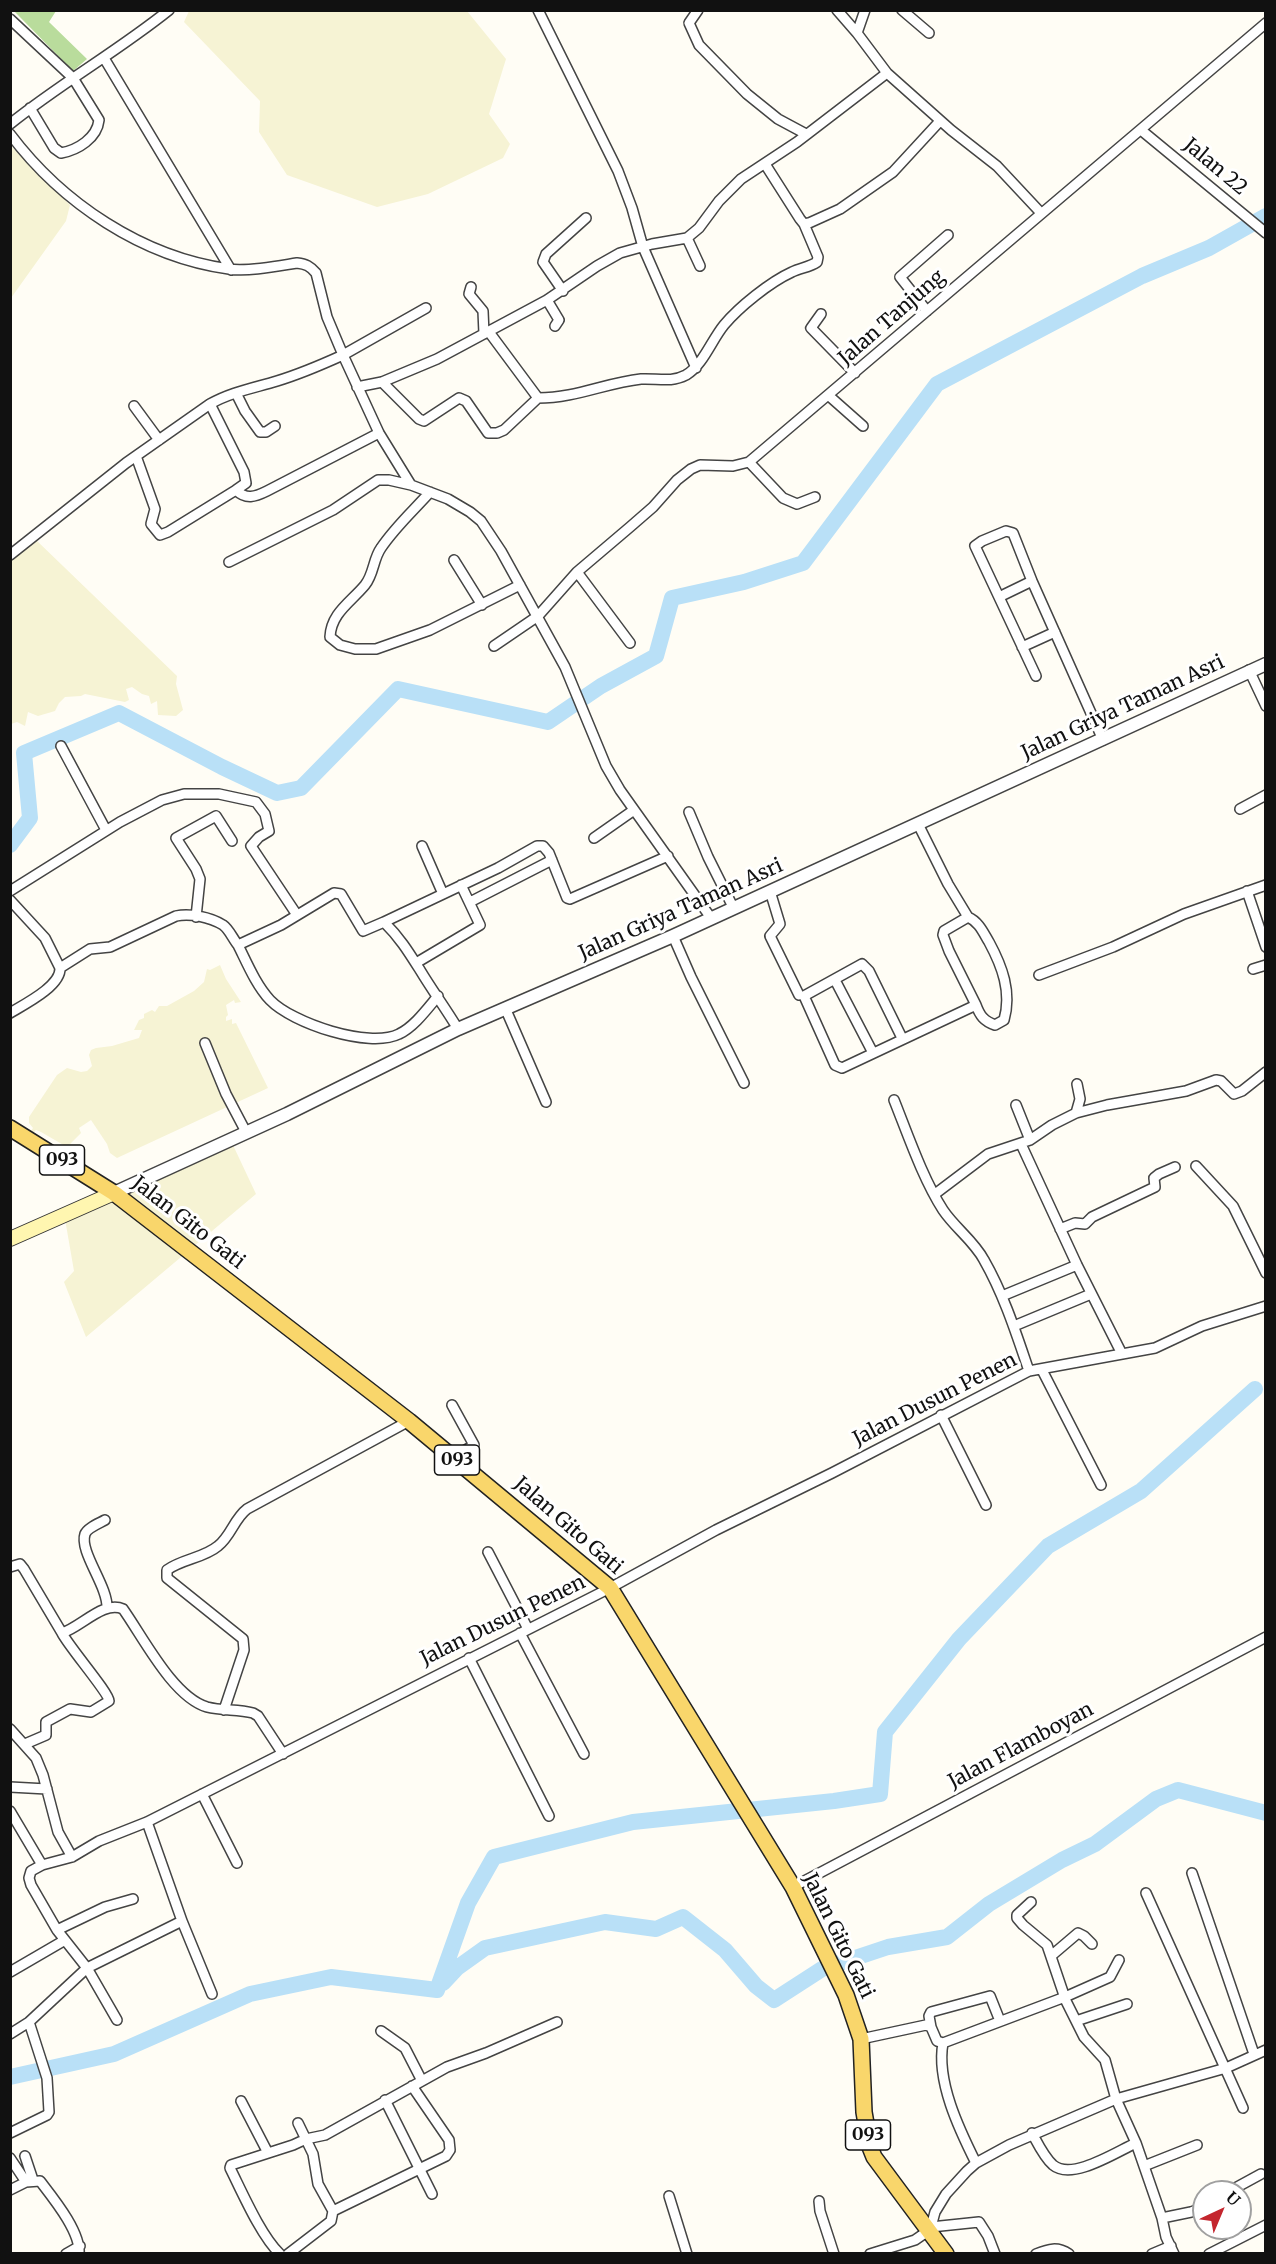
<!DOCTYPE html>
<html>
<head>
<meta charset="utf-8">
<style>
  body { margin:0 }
  #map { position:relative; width:1276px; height:2264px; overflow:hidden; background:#fffdf5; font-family:Merriweather,serif }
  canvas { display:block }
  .frame { position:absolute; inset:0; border:12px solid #111; pointer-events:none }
  .north { position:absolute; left:1192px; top:2180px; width:60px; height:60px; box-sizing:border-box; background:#fff; border:2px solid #a0a0a0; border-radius:50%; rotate:44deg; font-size:16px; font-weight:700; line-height:24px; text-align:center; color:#111 }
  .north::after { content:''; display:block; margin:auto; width:21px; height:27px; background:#c4262e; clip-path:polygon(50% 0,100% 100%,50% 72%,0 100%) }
</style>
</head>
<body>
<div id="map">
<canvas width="1276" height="2264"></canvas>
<div class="frame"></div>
<div class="north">U</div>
</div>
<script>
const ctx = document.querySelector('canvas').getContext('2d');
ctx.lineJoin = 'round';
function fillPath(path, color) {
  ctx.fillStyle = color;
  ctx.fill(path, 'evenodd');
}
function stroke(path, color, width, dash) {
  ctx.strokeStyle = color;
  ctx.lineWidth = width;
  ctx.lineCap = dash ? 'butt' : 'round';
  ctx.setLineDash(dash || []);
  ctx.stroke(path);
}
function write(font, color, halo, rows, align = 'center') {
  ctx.font = font + ' Merriweather,serif';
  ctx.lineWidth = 6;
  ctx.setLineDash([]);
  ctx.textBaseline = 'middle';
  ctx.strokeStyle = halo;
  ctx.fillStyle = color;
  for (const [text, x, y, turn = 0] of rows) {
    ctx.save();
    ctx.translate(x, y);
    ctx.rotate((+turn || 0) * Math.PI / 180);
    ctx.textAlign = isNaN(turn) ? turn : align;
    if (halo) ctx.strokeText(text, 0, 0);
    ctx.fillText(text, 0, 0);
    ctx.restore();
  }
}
const farmland = new Path2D(`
  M189 11H467L506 59 489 114 510 144 503 158 428 194 377 207 287 175 259 132 260 101 184 22Z
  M11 146 70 205 66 221 11 298Z
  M35 539 177 676 176 684 183 710 176 716 158 715 157 701 151 704 149 696 142 694 132 687 126 689 129 700 125 702 85 694 81 696 65 697 59 703 55 711 38 716 28 712 25 726 17 722 11 724V560Z
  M220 965 226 979 241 1002 235 1003 234 1000 226 1005 228 1015 226 1017V1021L232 1019V1024L236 1023 268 1088 117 1158 110 1153 107 1144 91 1120 79 1128 81 1133 67 1147 41 1132 36 1130 33 1133 31 1131 33 1128 29 1123V1117L57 1075 67 1068 81 1072 87 1071 92 1066 89 1055 91 1050 96 1048 112 1046 139 1038 142 1030H134L139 1020 144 1018V1014L152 1010 155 1012 159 1006H167L194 991 204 982 207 969 210 970Z
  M232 1143 256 1194 86 1337 64 1282 74 1271 65 1219Z`);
const forest = new Path2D(`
  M14 11H56L49 22 87 59 73 71Z`);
const river = new Path2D(`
  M10 845 30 818 24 753 119 713 222 767 277 793 301 788 398 689 548 722 601 686 656 656 672 598 744 582 803 563 937 384 1142 276 1209 248 1266 216
  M443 1983 457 1968 485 1948 605 1922 656 1929 683 1917 725 1950 756 1986 774 2000 822 1969 888 1947 947 1937 989 1904 1062 1860 1095 1844 1156 1799 1178 1790 1266 1813
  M10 2077 114 2054 250 1994 331 1977 437 1990 468 1903 494 1857 633 1822 834 1801 880 1794 885 1732 959 1639 1048 1546 1141 1491 1255 1389`);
const minor = new Path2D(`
  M538 10 618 171 632 208 643 247 696 368
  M698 10 689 23 699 45 747 94 778 119 806 134
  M837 10 857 33
  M902 10 929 33
  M10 19 73 78 99 120C97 138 78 150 61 153L54 148 30 108
  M104 58 231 270
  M887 73 951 130 997 166 1041 213
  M10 124C61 83 118 51 169 10
  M1141 130 1266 233
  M10 134C62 203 142 257 229 269 248 272 278 266 297 263 306 264 310 266 316 273L327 317 343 355 426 308
  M765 164 800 219 804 224 809 223 840 209 893 172 940 121
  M687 238 700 266
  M471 287 469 294 483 311 484 334
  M563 291 543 262 546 254 586 218
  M547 300 559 320 555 326
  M927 311 900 277 948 235
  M821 314 811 328 855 373
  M489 332 538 398
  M382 382 419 419 424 421 459 398 466 401 488 433H497L504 430 538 398C576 398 605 383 641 379 657 378 671 383 686 375 703 365 711 341 724 325 739 307 770 282 792 272 800 268 810 267 817 262L818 257 804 224
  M357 387 382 382 437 359 547 300 597 266 620 253 652 244 687 238 699 228 719 201 741 179 797 142 887 73 857 33 865 10
  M236 393 245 411 260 432H266L275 426
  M828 395 863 426
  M210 404 244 472 246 483 236 490C246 500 255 497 267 491L379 433
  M134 406 159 440
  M136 456 155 509 151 524 160 535 168 532 236 490
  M749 462 783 498 797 504 815 497
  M430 492C414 510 395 527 381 548 373 559 374 574 365 585 351 602 331 613 330 637L340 645 355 649H376L430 630 520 585
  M10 555 126 463 210 404C231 392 254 388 277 381 300 374 321 365 343 355L379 433 411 485 448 499 470 512 481 521 501 551 565 667 606 766 620 790 711 918
  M454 560 482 605
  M229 562 333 510 378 480H389L411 485
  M577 572 630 643
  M999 597 1032 581
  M494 646 538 616 577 572 630 527 653 507 677 480 691 469 700 465 733 466 749 462 1266 23
  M1022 647 1055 632
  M1249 670 1266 706
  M1036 676 975 546 982 541 1006 531 1013 533 1032 581 1103 740
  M61 746 106 830
  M1240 809 1266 795
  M689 812 708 857 733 907
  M594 838 634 810
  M422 846 443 894
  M10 891 120 822 162 800 184 794H219L256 802 265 814 269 831 259 837 251 846 297 915
  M770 891 780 924 770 936 799 995
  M1247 891 1266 947
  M10 900 45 938 60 968
  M470 902 552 860
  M196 917 200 879 196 869 176 838 216 816 232 841
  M968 917C979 922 983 932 989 942 1002 966 1012 992 1004 1020L995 1025C984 1021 980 1016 976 1005
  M384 922 498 868 537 846H543L549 853 567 898 570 899 668 856
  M673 936 691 977 744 1083
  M238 945C247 963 256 985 270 1000 292 1023 369 1049 399 1034 414 1027 427 1009 438 996
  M416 963 480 925 461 885
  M1253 969 1266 965
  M1039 975 1113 947 1184 914 1266 885
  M835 980 873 1053
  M506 1010 546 1102
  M10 1013C25 1004 61 986 60 968L90 949 110 947 176 916C190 913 210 917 223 925 229 929 233 939 238 945L281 925 334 893 341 894 363 931 384 922C400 938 408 951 420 970 432 990 446 1009 458 1029
  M902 1038 869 971 862 964 804 996 835 1065 842 1068 976 1005 949 951 943 935 944 931 968 917 948 884 918 824
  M205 1043 226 1094 246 1132
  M894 1100C908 1135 923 1179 943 1210 955 1228 974 1241 984 1260 1004 1295 1016 1333 1029 1371
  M1016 1105 1030 1140
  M1076 1113 1080 1099 1077 1084
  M1021 1144 1077 1265 1122 1354
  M1196 1166 1233 1206 1266 1273
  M935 1194 988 1154 1030 1140 1052 1125 1076 1113 1107 1105 1186 1091 1216 1080 1221 1081 1234 1094 1242 1091 1266 1072
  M1060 1229 1075 1223 1085 1224 1092 1217 1155 1187 1154 1178 1159 1174 1175 1167
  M1002 1296 1077 1265
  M1014 1326 1091 1294
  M1042 1370 1101 1485
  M452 1405 474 1445 454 1457
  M941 1415 986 1505
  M105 1520C100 1523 87 1528 85 1534 79 1552 108 1586 107 1608
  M488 1552 528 1629
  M10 1567 20 1564 24 1569 62 1633C81 1627 104 1600 123 1609 143 1637 173 1697 207 1707 222 1711 238 1709 253 1713L258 1716 283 1754
  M520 1633 584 1754
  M469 1658 549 1816
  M224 1710 244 1650 243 1639 167 1578V1570C182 1559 204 1558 218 1546 231 1536 234 1519 247 1509L409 1421
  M10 1729 36 1758 43 1775 58 1832 72 1857
  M25 1744 46 1735V1722L70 1709 91 1712 109 1701C109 1693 69 1647 62 1633
  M10 1787 47 1789
  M202 1794 237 1863
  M10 1811 42 1865
  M1192 1873 1254 2054
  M793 1887 1266 1637
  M1146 1893 1243 2108
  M1031 1902 1017 1915V1918L1023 1925 1047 1945 1066 2001 1084 2037 1105 2060 1116 2099 1136 2143 1162 2218 1166 2237 1174 2254
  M182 1921 212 1994
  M57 1930 105 1907 133 1899
  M1051 1956 1078 1933 1084 1936 1092 1944
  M10 1972 65 1940
  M117 2020 87 1968 57 1930 31 1885 29 1878 31 1871 42 1865 72 1857 99 1841 147 1822 610 1588 716 1530 832 1473 1029 1371 1155 1348 1202 1326 1266 1306
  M1076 2021 1127 2004
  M931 2027 929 2016 931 2012 990 1996 1000 2021
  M381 2031 405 2048 422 2081
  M10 2034 29 2022 87 1968 182 1921 147 1822
  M861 2039 926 2025 931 2027 937 2041 943 2043 1065 1997 1110 1977 1119 1960
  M943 2043C936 2081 959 2129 976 2163
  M385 2100 432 2194
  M241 2101 268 2153
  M10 2133 47 2115 49 2112 47 2078 29 2022
  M1032 2133C1038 2144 1044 2157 1053 2165 1072 2181 1116 2152 1136 2143
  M25 2156 33 2180
  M10 2158 26 2182 40 2181C53 2198 81 2232 79 2254
  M1144 2166 1197 2145
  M10 2190 26 2182
  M1228 2192 1261 2174
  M669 2196 687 2254
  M819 2201 820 2211 834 2254
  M333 2211 446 2156 450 2150 449 2140 412 2086
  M1162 2218 1191 2212 1204 2207
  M931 2227 979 2222 988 2236 995 2254
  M66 2254 80 2246
  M280 2254C261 2236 242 2192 230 2168L231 2165 293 2145 306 2139 325 2135 447 2067 486 2053 557 2022
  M288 2254 331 2221 333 2211 318 2184 313 2154 298 2123
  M870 2254 915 2240 928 2231 931 2227 935 2212 946 2194 967 2171 976 2163 1009 2145 1116 2099 1226 2068 1266 2050
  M1036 2254C1049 2249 1057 2246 1069 2254
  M1152 2254 1171 2246
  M1209 2254 1266 2225`);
const tertiary = new Path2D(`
  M114 1193 287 1114 458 1029 673 936 1266 664`);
const secondary = new Path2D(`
  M10 1239 114 1193`);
const primary = new Path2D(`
  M10 1128 114 1193 409 1421 610 1588 793 1887 846 1995 861 2039 864 2112 870 2147 874 2157 946 2254`);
const shields = [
  [62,1160,45],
  [457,1460,45],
  [868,2135,45]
];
const shieldNames = [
  ["093",62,1160],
  ["093",457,1460],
  ["093",868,2135]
];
const streetNames = [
  ["Jalan 22",1215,167,40],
  ["Jalan Tanjung",892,318,-41],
  ["Jalan Griya Taman Asri",1123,708,-25],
  ["Jalan Griya Taman Asri",681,910,-24],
  ["Jalan Gito Gati",188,1223,38],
  ["Jalan Dusun Penen",935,1400,-27],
  ["Jalan Gito Gati",568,1526,41],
  ["Jalan Dusun Penen",503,1621,-26],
  ["Jalan Flamboyan",1021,1746,-28],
  ["Jalan Gito Gati",838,1936,64]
];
fillPath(farmland, '#f6f3d4');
fillPath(forest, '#b9dc9c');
stroke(river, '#b9e0f7', 16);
stroke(minor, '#444', 12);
stroke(tertiary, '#444', 15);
stroke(secondary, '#333', 16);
stroke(primary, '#222', 18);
stroke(minor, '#fff', 9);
stroke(tertiary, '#fff', 12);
stroke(secondary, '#fff6b0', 14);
stroke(primary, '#f9d66b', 15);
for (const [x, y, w] of shields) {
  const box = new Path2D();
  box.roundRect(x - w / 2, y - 15, w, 30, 4.5);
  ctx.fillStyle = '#fff';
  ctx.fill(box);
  stroke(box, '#111', 1.5);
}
write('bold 18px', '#111', null, shieldNames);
write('20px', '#111', '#fff', streetNames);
</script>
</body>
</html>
